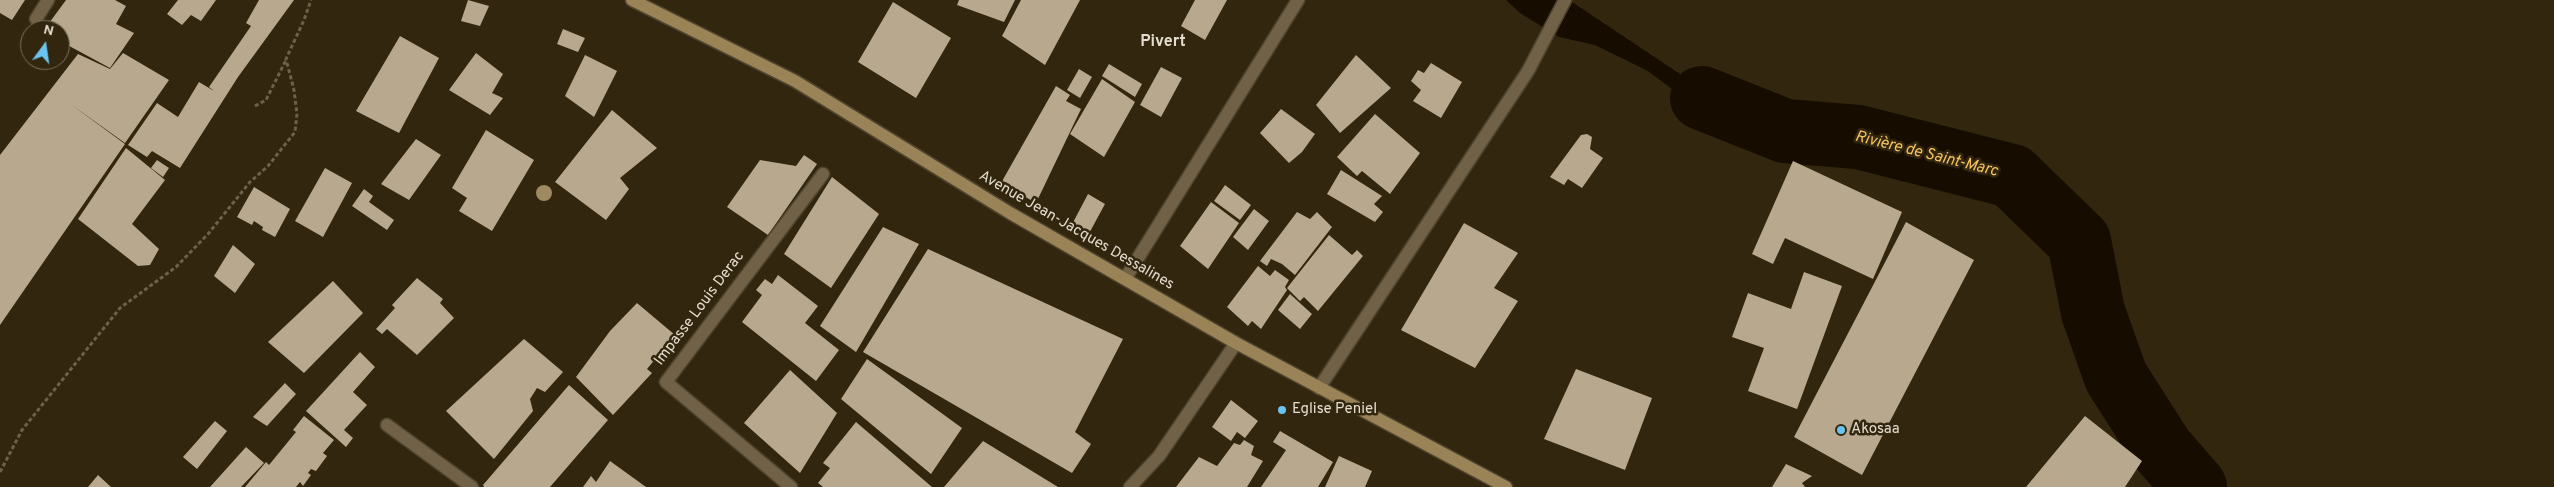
<!DOCTYPE html>
<html>
<head>
<meta charset="utf-8">
<style>
  body { margin:0 }
  #map { position:relative; width:2554px; height:487px; overflow:hidden; background:#32260e; font-family:Overpass,sans-serif }
  canvas { display:block }
  .north { position:absolute; left:20px; top:20px; width:50px; height:50px; box-sizing:border-box; background:#32260e; border:1px solid #796f5b; border-radius:50%; rotate:14deg; font-size:14px; font-weight:700; line-height:20px; text-align:center; color:#e4dcce }
  .north::after { content:''; display:block; margin:auto; width:18px; height:22px; background:#6ac3f1; clip-path:polygon(50% 0,100% 100%,50% 72%,0 100%) }
</style>
</head>
<body>
<div id="map">
<canvas width="2554" height="487"></canvas>
<div class="north">N</div>
</div>
<script>
const ctx = document.querySelector('canvas').getContext('2d');
ctx.lineJoin = 'round';
function fillPath(path, color) {
  ctx.fillStyle = color;
  ctx.fill(path, 'evenodd');
}
function stroke(path, color, width, dash) {
  ctx.strokeStyle = color;
  ctx.lineWidth = width;
  ctx.lineCap = dash ? 'butt' : 'round';
  ctx.setLineDash(dash || []);
  ctx.stroke(path);
}
function write(font, color, halo, rows, align = 'center') {
  ctx.font = font + ' Overpass,sans-serif';
  ctx.lineWidth = 5;
  ctx.setLineDash([]);
  ctx.textBaseline = 'middle';
  ctx.strokeStyle = halo;
  ctx.fillStyle = color;
  for (const [text, x, y, turn = 0] of rows) {
    ctx.save();
    ctx.translate(x, y);
    ctx.rotate((+turn || 0) * Math.PI / 180);
    ctx.textAlign = isNaN(turn) ? turn : align;
    if (halo) ctx.strokeText(text, 0, 0);
    ctx.fillText(text, 0, 0);
    ctx.restore();
  }
}
const water = new Path2D(`
  M1506 0H1569L1704 90 1775 123 1785 131 1769 135 1711 114 1676 92 1648 71 1595 45 1559 37 1520 13Z`);
const river = new Path2D(`
  M1702 98 1785 131 1858 137 2012 176 2079 241 2093 312 2116 377 2162 449 2195 487`);
const building = new Path2D(`
  M0 0H25L12 20 0 13Z
  M66 0H115L126 6 116 24 134 33 110 68 60 41V30H44Z
  M178 0H216L201 21 191 15 182 25 167 14Z
  M259 0H294L238 77 180 168 152 151 147 157 128 145 157 103 178 117 199 82 214 91 209 87 251 26 246 23Z
  M468 0 489 6 480 26 461 21Z
  M959 0H1015L1004 22 957 5Z
  M1021 0H1080L1045 65 1002 36Z
  M1195 0H1227L1205 40 1181 26Z
  M893 2 951 38 916 98 858 62Z
  M563 29 585 38 578 52 557 44Z
  M400 36 439 58 399 133 356 111Z
  M123 53 169 80 125 143 69 103 125 144 0 325V155L78 54 110 69Z
  M476 53 503 74 492 93 503 98 490 115 449 90Z
  M585 55 617 71 594 117 565 96Z
  M1356 55 1391 88 1340 133 1316 105Z
  M1431 63 1462 82 1441 118 1413 101 1421 90 1411 81 1418 70 1424 73Z
  M1109 64 1142 84 1135 97 1102 76Z
  M1161 67 1182 78 1161 117 1140 105Z
  M1079 69 1092 77 1080 98 1067 90Z
  M1102 79 1135 102 1104 157 1070 134Z
  M1056 86 1070 95 1066 101 1081 109 1036 203 1001 183Z
  M1281 109 1315 134 1302 152 1289 163 1260 133Z
  M612 110 657 148 620 178 629 189 606 220 555 182Z
  M1375 114 1420 153 1390 194 1362 171 1357 176 1337 157Z
  M486 130 534 160 492 231 459 211 467 198 452 188Z
  M1587 134 1592 137 1590 149 1603 158 1582 188 1568 179 1564 185 1550 177 1581 135Z
  M416 139 441 155 409 200 381 184Z
  M126 148 165 180 132 224 159 249 150 265 138 266 78 219Z
  M804 155 817 164 768 235 727 207 760 160 796 166Z
  M157 160 169 168 163 177 151 168Z
  M1793 161 1902 212 1873 279 1785 238 1773 264 1752 254Z
  M325 168 352 183 323 237 295 221Z
  M1341 170 1382 196 1374 204 1383 212 1375 222 1327 194Z
  M832 177 879 214 831 288 784 254Z
  M1225 185 1251 205 1240 220 1214 201Z
  M254 187 290 209 275 237 262 230 263 227 254 221 252 225 237 217Z
  M364 189 373 196 369 202 394 220 387 230 352 206Z
  M1088 194 1105 204 1086 239 1069 230Z
  M1211 202 1239 223 1208 269 1180 246Z
  M1254 209 1269 221 1248 250 1233 237Z
  M1297 212 1310 219 1317 212 1332 227 1295 275 1282 264 1271 259 1267 266 1260 261Z
  M1906 222 1974 260 1862 475 1794 437Z
  M1464 223 1518 253 1494 288 1518 301 1475 368 1401 330Z
  M883 227 919 244 856 352 820 326Z
  M1329 235 1352 255 1357 250 1363 256 1318 311 1304 297 1300 301 1287 288Z
  M233 245 255 264 235 293 214 276Z
  M928 249 1123 339 1075 432 1091 444 1072 473 863 352Z
  M1258 266 1270 276 1275 270 1289 280 1285 287 1287 290 1261 329 1252 321 1248 326 1227 307Z
  M1804 272 1842 286 1797 409 1748 391 1764 348 1732 337 1748 293 1791 309Z
  M778 275 818 306 805 323 839 350 816 381 742 322 762 295 756 290 765 279 772 284Z
  M417 278 443 299 440 303 454 318 417 355 387 329 382 334 376 329 395 308 392 305Z
  M333 281 363 313 304 373 268 342Z
  M1290 294 1312 314 1300 329 1278 310Z
  M637 303 675 335 647 369 652 373 613 415 576 377 610 331Z
  M524 339 563 372 545 392 537 388 530 399 533 411 494 459 446 411Z
  M360 352 375 367 353 392 367 405 344 430 353 438 346 447 306 411Z
  M867 359 962 428 931 474 841 399Z
  M1576 369 1652 398 1625 470 1544 439Z
  M790 370 837 413 800 473 744 423Z
  M285 383 296 394 267 426 253 417Z
  M569 385 608 420 550 487H484L483 485Z
  M1231 400 1258 421 1245 438 1237 432 1231 441 1212 427Z
  M304 416 334 440 323 453 327 456 316 471 311 469 308 473 311 475 303 486 300 482 296 487H245L266 462 269 465 296 432 293 430Z
  M2085 416 2142 461 2125 487H2026Z
  M215 421 227 431 197 469 183 457Z
  M856 422 932 487H823L818 483 830 468 823 463Z
  M1280 431 1333 462 1318 487H1261L1286 450 1273 442Z
  M1244 440 1254 446 1251 455 1263 461 1247 487H1176L1199 457 1217 466 1234 443 1240 445Z
  M983 441 1058 487H944Z
  M246 447 264 463 241 487H210Z
  M1339 456 1372 471 1365 487H1325Z
  M610 461 646 487H583L591 476 596 482Z
  M1786 464 1812 476 1802 483 1805 487H1772Z
  M98 475 111 487H88Z`);
const path = new Path2D(`
  M255 106 266 100 286 60
  M0 472 22 430 120 308 176 267 208 234 250 182 268 166 295 132 297 114 294 90 286 59 304 20 311 0`);
const street = new Path2D(`
  M36 19 48 0
  M1125 279 1298 0
  M1319 388 1528 71 1565 0
  M387 425 472 487
  M791 487 666 382 823 174
  M1130 487 1159 456 1236 343`);
const secondary = new Path2D(`
  M632 0 795 81 1010 213 1236 343 1506 487`);
const trees = [
  [544,193]
];
const markers = [
  [1282,410,5,"#6ac3f1"],
  [1841,430,5,"#6ac3f1"]
];
const streetNames = [
  ["Avenue Jean-Jacques Dessalines",1076,231,30],
  ["Impasse Louis Derac",700,309,-53]
];
const poiNames = [
  ["Eglise Peniel",1292,410],
  ["Akosaa",1851,430]
];
const neighbourhoodNames = [
  ["Pivert",1163,43]
];
const waterNames = [
  ["Rivière de Saint-Marc",1926,155,14]
];
fillPath(water, '#160c00');
stroke(river, '#160c00', 64);
fillPath(building, '#b8a98e');
stroke(street, '#4e432d', 15);
stroke(secondary, '#4e432d', 15);
stroke(path, '#6c614c', 3, [4, 2.5]);
stroke(street, '#716247', 12);
stroke(secondary, '#9a8356', 12);
ctx.fillStyle = '#9e8960';
for (const [x, y] of trees) {
  ctx.beginPath();
  ctx.arc(x, y, 8, 0, 2 * Math.PI);
  ctx.fill();
}
for (const [x, y, r, color] of markers) {
  const dot = new Path2D();
  dot.arc(x, y, r, 0, 2 * Math.PI);
  ctx.fillStyle = color;
  ctx.fill(dot);
  stroke(dot, '#32260e', 2);
}
write('15px', '#e4dcce', '#32260e', streetNames);
write('15px', '#e4dcce', '#32260e', poiNames, 'left');
write('bold 16px', '#e4dcce', '#32260e', neighbourhoodNames);
write('italic 16px', '#f4c360', '#32260e', waterNames);
</script>
</body>
</html>
